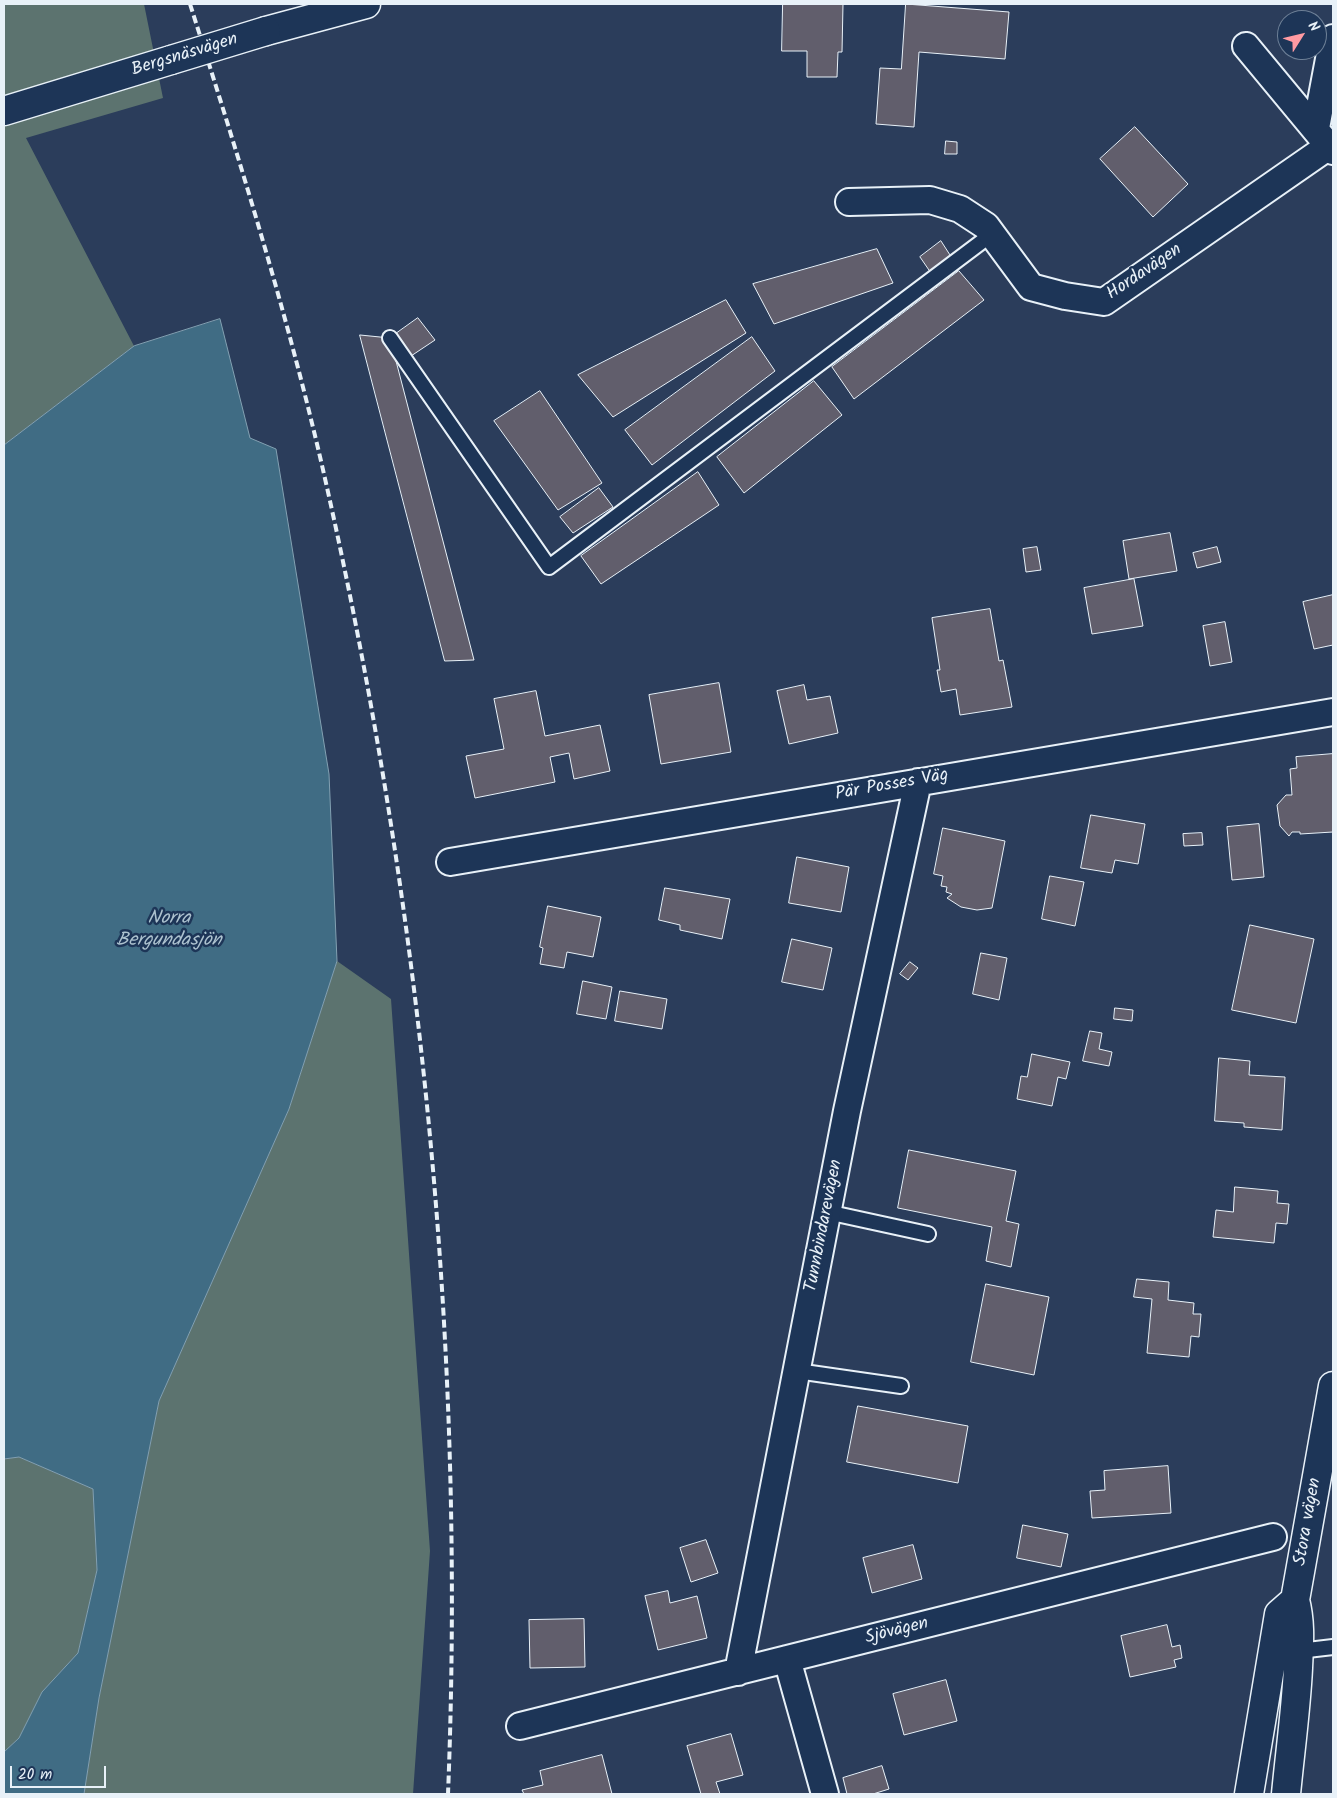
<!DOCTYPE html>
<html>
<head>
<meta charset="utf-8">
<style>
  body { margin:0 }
  #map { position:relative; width:1337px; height:1798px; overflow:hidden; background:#2b3d5b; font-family:Kalam,sans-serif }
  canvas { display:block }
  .frame { position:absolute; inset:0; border:5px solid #e8f1f8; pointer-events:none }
  .north { position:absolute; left:1277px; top:10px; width:50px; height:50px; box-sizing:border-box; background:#1d3557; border:1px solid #6e8097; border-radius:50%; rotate:54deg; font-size:14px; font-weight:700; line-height:20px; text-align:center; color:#e8f1f8 }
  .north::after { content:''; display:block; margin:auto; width:18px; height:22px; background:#ff9aa2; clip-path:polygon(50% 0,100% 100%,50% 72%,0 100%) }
  .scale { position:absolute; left:10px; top:1766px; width:96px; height:22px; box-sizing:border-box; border:2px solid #e8f1f8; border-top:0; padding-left:6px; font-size:15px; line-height:18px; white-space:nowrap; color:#e8f1f8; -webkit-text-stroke:4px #1d3557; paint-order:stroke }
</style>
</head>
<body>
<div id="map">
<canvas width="1337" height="1798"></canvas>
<div class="frame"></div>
<div class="north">N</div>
<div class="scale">20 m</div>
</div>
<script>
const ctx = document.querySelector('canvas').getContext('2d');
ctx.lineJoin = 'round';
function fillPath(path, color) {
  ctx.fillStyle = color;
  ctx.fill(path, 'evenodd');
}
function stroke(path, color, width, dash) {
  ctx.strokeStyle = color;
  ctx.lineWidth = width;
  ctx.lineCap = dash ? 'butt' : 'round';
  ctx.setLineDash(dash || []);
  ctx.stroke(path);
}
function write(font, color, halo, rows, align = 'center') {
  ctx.font = font + ' Kalam,sans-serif';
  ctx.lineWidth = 5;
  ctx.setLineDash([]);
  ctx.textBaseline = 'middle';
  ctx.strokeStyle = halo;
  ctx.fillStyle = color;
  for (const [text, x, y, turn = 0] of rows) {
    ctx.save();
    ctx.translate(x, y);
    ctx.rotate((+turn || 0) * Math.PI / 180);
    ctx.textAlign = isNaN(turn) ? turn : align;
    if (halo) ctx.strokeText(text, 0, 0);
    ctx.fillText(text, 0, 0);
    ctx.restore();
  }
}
const green = new Path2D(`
  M4 4H144L163 98 26 138 134 346 4 445Z
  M337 961 391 999 430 1551 413 1794H84L99 1698 159 1401 289 1109Z
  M19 1457 93 1489 97 1570 78 1653 42 1692 19 1738 4 1752V1459Z`);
const water = new Path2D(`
  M220 319 250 438 276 449 329 774 337 961 289 1109 159 1401 99 1698 84 1794H4V1752L19 1738 42 1692 78 1653 97 1570 93 1489 19 1457 4 1459V445L134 346Z`);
const building = new Path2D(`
  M783 4H843L842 52H838L837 77H807V51H782Z
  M906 4 1009 12 1005 59 919 52 914 127 876 124 880 68 901 69Z
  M1135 127 1188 184 1153 217 1100 159Z
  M946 141 957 142V154H945Z
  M941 241 950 255 931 273 920 257Z
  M877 249 893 283 774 324 753 284Z
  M959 271 984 300 854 399 832 367Z
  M726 300 746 333 613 417 578 375Z
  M418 318 435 340 411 356 390 338Z
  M360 335 390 338 474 660 445 661Z
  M752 337 775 371 652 465 625 430Z
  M814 381 842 415 744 493 717 457Z
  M540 391 602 483 558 510 494 421Z
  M698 472 719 505 601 584 581 556Z
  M599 488 613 507 573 533 560 517Z
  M1170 533 1177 571 1129 579 1123 541Z
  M1037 547 1041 570 1026 572 1023 549Z
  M1217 547 1221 562 1197 568 1193 553Z
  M1134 579 1143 626 1092 634 1084 588Z
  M1333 595V645L1314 649 1303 602Z
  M990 609 999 661 1003 660 1012 707 960 715 956 689 941 692 937 670H940L932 618Z
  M1225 622 1232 662 1210 666 1203 626Z
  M719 683 731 752 661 764 649 695Z
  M804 685 807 700 830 696 838 733 789 744 777 691Z
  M536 691 545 736 600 725 610 771 574 779 569 753 550 757 555 782 475 798 466 756 504 749 494 699Z
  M1333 754V832L1300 834V832H1292L1289 836 1280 826 1277 805 1286 795H1292L1290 769 1297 768 1296 757Z
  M1091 815 1145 824 1138 864 1115 860 1112 873 1081 868Z
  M1259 824 1264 877 1232 880 1227 827Z
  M943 828 1005 841 992 908 977 910 961 907 947 898 952 894 946 892 947 887 941 886 943 876 934 874Z
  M1202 833 1203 845 1184 846 1183 834Z
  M797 857 849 867 841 912 789 903Z
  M1050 876 1084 882 1075 926 1042 919Z
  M665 888 730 899 722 939 680 930V925L659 920Z
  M548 906 601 917 593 957 567 952 564 968 540 964 543 948 540 947Z
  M1250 925 1314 939 1296 1023 1232 1010Z
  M792 939 832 948 823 990 782 982Z
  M981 953 1007 958 999 1000 973 994Z
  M910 962 918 968 908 980 900 974Z
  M583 981 612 987 606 1019 577 1014Z
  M620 991 667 999 662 1029 615 1021Z
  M1115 1008 1133 1010 1132 1021 1114 1019Z
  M1090 1031 1102 1033 1099 1049 1112 1052 1109 1066 1083 1061Z
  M1032 1054 1070 1062 1066 1079 1058 1077 1052 1106 1017 1099 1021 1076 1027 1077Z
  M1219 1058 1250 1061 1249 1075 1285 1077 1282 1130 1244 1127V1123L1215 1121Z
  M909 1150 1016 1171 1006 1221 1019 1224 1011 1267 986 1261 992 1227 898 1208Z
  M1235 1187 1278 1191 1277 1203 1289 1204 1287 1224 1276 1223 1274 1243 1213 1237 1216 1210 1233 1212Z
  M1137 1279 1169 1282 1168 1300 1194 1303 1193 1314H1201L1199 1337 1191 1336 1189 1357 1147 1353 1152 1299 1134 1297Z
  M986 1284 1049 1297 1034 1375 971 1362Z
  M858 1406 968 1426 958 1483 847 1462Z
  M1168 1466 1171 1513 1092 1518 1090 1491 1105 1490 1104 1471Z
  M1023 1525 1068 1534 1061 1567 1017 1558Z
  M706 1540 718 1573 691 1582 680 1548Z
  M913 1545 922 1579 872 1593 863 1558Z
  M668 1591 670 1603 697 1596 707 1638 658 1650 645 1596Z
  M584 1619 585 1667 530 1668 529 1620Z
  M1167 1625 1172 1647 1180 1645 1182 1658 1174 1660 1176 1667 1130 1677 1121 1636Z
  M946 1680 957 1721 904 1735 893 1694Z
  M731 1734 743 1775 716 1782 720 1794H701L687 1746Z
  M602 1755 612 1794H524L522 1790 543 1785 540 1771Z
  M882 1766 889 1789 873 1794H847L843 1778Z`);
const service = new Path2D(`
  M390 338 549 567 992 234
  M827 1212 928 1234
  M797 1371 901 1386
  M1299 1651 1333 1647`);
const minor = new Path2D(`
  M1246 46 1333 151
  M1316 128 1333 38
  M849 202 930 200 960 209 986 226 1031 287 1065 296 1104 302 1329 146
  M450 862 1333 712
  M787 1659 825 1794
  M738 1672 847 1111 918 782
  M520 1726 1273 1537`);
const tertiary = new Path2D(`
  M266 31 366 4
  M4 111 171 60
  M1249 1794 1279 1614 1295 1600
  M1286 1794C1290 1752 1296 1710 1298 1668 1299 1645 1301 1623 1295 1600L1333 1386`);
const rail = new Path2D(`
  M190 4C238 155 285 306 321 461 421 898 466 1346 448 1794`);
const tertiaryBridge = new Path2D(`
  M171 60 266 31`);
const streetNames = [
  ["Bergsnäsvägen",185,56,-17],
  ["Hordavägen",1145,273,-34],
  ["Pär Posses Väg",892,786,-10],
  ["Tunnbindarevägen",825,1226,-79],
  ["Stora vägen",1309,1522,-80],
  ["Sjövägen",897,1632,-14]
];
const waterNames = [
  ["Norra",169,920],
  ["Bergundasjön",169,942]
];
fillPath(green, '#5c736f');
fillPath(water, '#406c84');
stroke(water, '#83a1b2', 1);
fillPath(building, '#615e6c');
stroke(building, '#e8f1f8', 1);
stroke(service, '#e8f1f8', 18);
stroke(minor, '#e8f1f8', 30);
stroke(tertiary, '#e8f1f8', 31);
stroke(service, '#1d3557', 14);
stroke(minor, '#1d3557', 26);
stroke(tertiary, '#1d3557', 28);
stroke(rail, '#e8f1f8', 4, [8, 4]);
stroke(tertiaryBridge, '#e8f1f8', 31, []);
stroke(tertiaryBridge, '#1d3557', 28);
write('18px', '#e8f1f8', '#1d3557', streetNames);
write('italic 19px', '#adc2cf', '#1d3557', waterNames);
</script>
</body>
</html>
